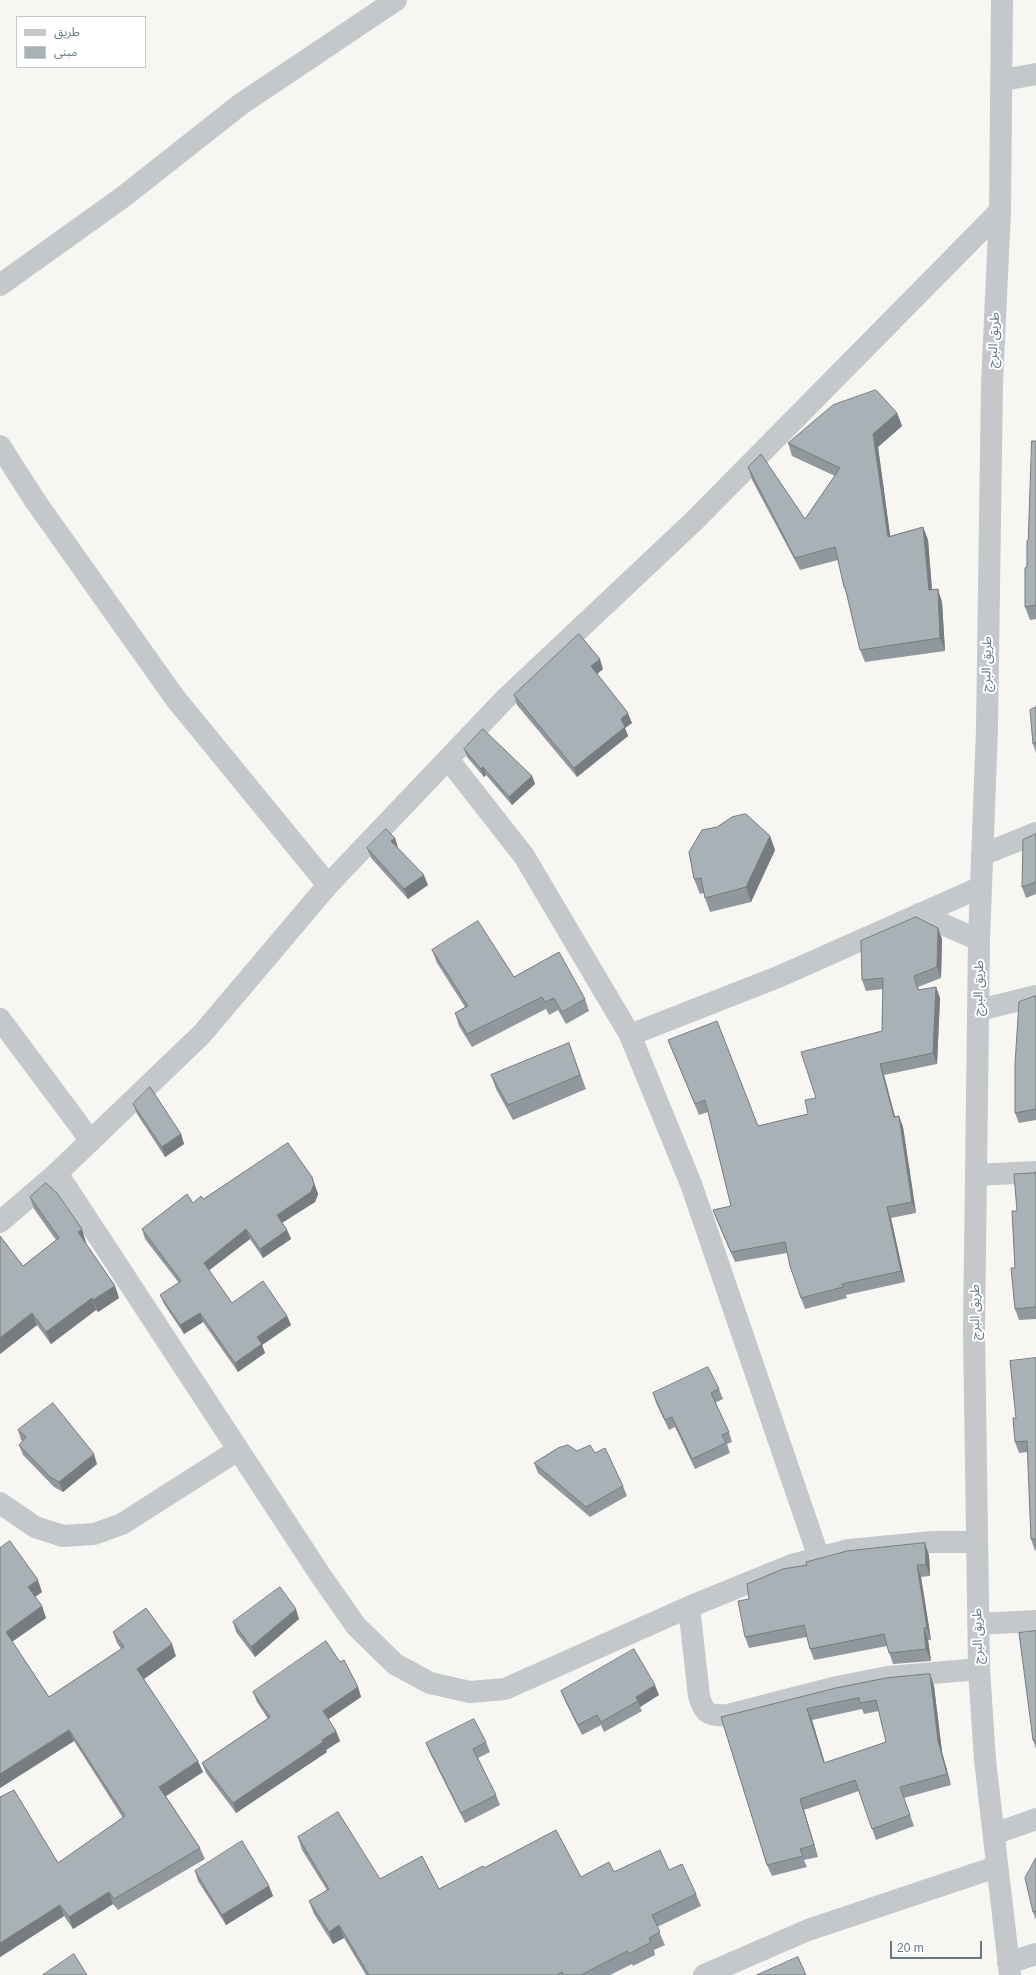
<!DOCTYPE html>
<html>
<head>
<meta charset="utf-8">
<style>
  body { margin:0 }
  #map { position:relative; width:1036px; height:1975px; overflow:hidden; background:#f7f6f3; font-family:Arial,"Noto Sans Arabic",sans-serif }
  canvas { display:block }
  .legend { position:absolute; left:16px; top:16px; width:130px; height:52px; box-sizing:border-box; background:#fff; border:1px solid #c1c9ce; margin:0; padding:5px 7px; list-style:none; font-size:12px; color:#647885 }
  .legend li { display:flex; align-items:center; gap:8px; height:20px }
  .legend b { width:20px; border:1px solid #c1c9ce }
  .scale { position:absolute; left:890px; top:1941px; width:92px; height:18px; box-sizing:border-box; border:2px solid #647885; border-top:0; padding-left:5px; font-size:12px; line-height:14px; white-space:nowrap; color:#647885; -webkit-text-stroke:3px #fff; paint-order:stroke }
</style>
</head>
<body>
<div id="map">
<canvas width="1036" height="1975"></canvas>
<ul class="legend">
<li><b style="height:5px;background:#c4c8cb"></b>طريق</li>
<li><b style="height:11px;background:#a8b1b6"></b>مبنى</li>
</ul>
<div class="scale">20 m</div>
</div>
<script>
const ctx = document.querySelector('canvas').getContext('2d');
ctx.lineJoin = 'round';
function stroke(path, color, width, dash) {
  ctx.strokeStyle = color;
  ctx.lineWidth = width;
  ctx.lineCap = dash ? 'butt' : 'round';
  ctx.setLineDash(dash || []);
  ctx.stroke(path);
}
function fillPath(path, color) {
  ctx.fillStyle = color;
  ctx.fill(path, 'evenodd');
}
function write(font, color, halo, rows, align = 'center') {
  ctx.font = font + ' Arial,"Noto Sans Arabic",sans-serif';
  ctx.lineWidth = 4;
  ctx.setLineDash([]);
  ctx.textBaseline = 'middle';
  ctx.strokeStyle = halo;
  ctx.fillStyle = color;
  for (const [text, x, y, turn = 0] of rows) {
    ctx.save();
    ctx.translate(x, y);
    ctx.rotate((+turn || 0) * Math.PI / 180);
    ctx.textAlign = isNaN(turn) ? turn : align;
    if (halo) ctx.strokeText(text, 0, 0);
    ctx.fillText(text, 0, 0);
    ctx.restore();
  }
}
const minor = new Path2D(`
  M1002 0 1000 211 992 383 987 728 979 940 974 1330 979 1669 985 1760 1010 1975
  M1003 80 1036 74
  M0 285 123 197 241 104 396 0
  M0 446 36 502 175 698 328 885
  M448 759 524 856 630 1035 691 1184 819 1558
  M982 855 1036 833
  M919 914 979 940
  M979 1010 1036 996
  M0 1019 91 1141
  M630 1035 778 977 981 887
  M57 1173 321 1576 356 1626 395 1664 430 1683 470 1692 505 1689 689 1607 792 1565 849 1550 932 1542H977
  M976 1175 1036 1172
  M0 1222 57 1173 202 1034 328 885 504 700 694 521 1000 211
  M0 1503 35 1527 63 1536 94 1534 122 1524 238 1450
  M689 1607 699 1696C704 1715 710 1716 728 1715L837 1687 888 1677 979 1669
  M978 1624 1036 1621
  M994 1834 1036 1819
  M1008 1963 1036 1954
  M704 1975 808 1930 996 1867`);
const wall = new Path2D(`
  M897 413 902 426 878 447 890 536 923 527 928 540 932 590 942 602 945 651 865 662 860 650 848 598 844 587 838 560 800 570 752 480 748 467 805 519 835 476 792 456 788 443Z
  M1036 441V619L1030 620 1025 607 1028 540Z
  M603 669 597 674 632 723 625 728 628 736 577 777 517 705 514 695Z
  M1036 707V753L1033 744Z
  M464 749 532 776 535 784 512 805 486 775 484 777 467 757Z
  M1036 834V894L1026 898 1022 887Z
  M770 836 775 850 751 902 710 912 705 898 704 893 700 894 694 879Z
  M395 838 398 848 428 885 408 899 371 858 367 848Z
  M942 939 941 978 918 987 919 990 936 987 940 998 937 1064 884 1075 895 1117 899 1116 903 1127 916 1213 891 1218 905 1282 846 1295 847 1298 805 1309 801 1298 787 1253 735 1262 717 1221 713 1210 731 1206 708 1112 699 1115 668 1040 758 1126 808 1114 816 1098 882 1031 883 989 866 991 862 980Z
  M432 950 585 999 589 1011 566 1024 558 1010 549 1015 546 1009 472 1047 459 1026 455 1013 465 1007 437 963Z
  M1036 996V1120L1019 1123 1015 1113Z
  M569 1043 586 1089 513 1120 496 1089 491 1075Z
  M133 1104 181 1134 184 1144 165 1157 137 1114Z
  M1036 1172V1319L1019 1320 1015 1309V1268L1017 1211 1033 1173Z
  M312 1177 318 1194 315 1202 282 1223 287 1230 291 1239 263 1258 250 1239 209 1270 232 1303 287 1316 291 1325 262 1345 265 1353 238 1372 203 1322 184 1334 164 1304 160 1295 179 1283 145 1239 142 1229 203 1199Z
  M30 1197 86 1242H85L115 1286 119 1298 98 1312 96 1310 51 1344 37 1325 0 1354V1236L23 1266 56 1240 34 1209Z
  M1036 1358V1550L1035 1551 1031 1539 1028 1452 1019 1453 1015 1442 1016 1418Z
  M719 1389 723 1399 715 1403 729 1432 732 1442 727 1444 730 1453 695 1469 675 1427 669 1430 656 1403 653 1393Z
  M18 1430 97 1464 63 1492 54 1487 23 1455 19 1445 23 1441 21 1440Z
  M577 1451 595 1453 623 1486 627 1496 590 1517 538 1473 534 1463Z
  M0 1548 42 1592 35 1597 42 1606 46 1618 12 1642 49 1697 121 1649 117 1643 113 1632 176 1656 144 1679 203 1772 166 1796 200 1848 205 1859 118 1910 113 1904 73 1929 64 1916 0 1957V1797L58 1863 123 1818 74 1741 0 1788Z
  M929 1555 930 1576 921 1577 931 1640H928L931 1661 893 1664 887 1646 814 1660 810 1649 807 1637 749 1648 745 1637 749 1599Z
  M299 1619 255 1657 236 1632 233 1622Z
  M1036 1631V1749L1033 1740Z
  M930 1674 934 1686 942 1752 951 1785 904 1798 914 1826 876 1840 859 1791 804 1810 818 1857 804 1860 807 1867 772 1876 767 1865 721 1717ZM862 1709 864 1714 879 1711 886 1742 825 1763 812 1720Z
  M358 1687 361 1697 328 1719 336 1731 340 1741 326 1750 327 1752 236 1813 206 1773 202 1763 268 1719 257 1702 253 1692Z
  M561 1691 659 1695 640 1707 642 1711 604 1732 601 1725 582 1735 565 1701Z
  M486 1742 490 1752 478 1758 496 1795 500 1805 465 1823 430 1753 426 1743Z
  M298 1837 380 1879 439 1889 484 1868 581 1877 614 1872 669 1870 696 1894 701 1906 657 1927 665 1945 654 1950 655 1955 633 1966 632 1964 610 1975H366L344 1938 333 1944 314 1914 309 1901 327 1890 302 1850Z
  M1036 1858V1920L1033 1912Z
  M195 1871 269 1886 273 1896 226 1925 198 1881Z`);
const shadedWall = new Path2D(`
  M897 413 902 426 878 447 892 549 888 537 873 434Z
  M923 527 928 540 933 603 929 590Z
  M938 589 942 602 945 651 940 638Z
  M600 659 603 669 595 676 591 666Z
  M628 713 632 723 625 728 628 736 577 777 574 768 621 719Z
  M483 767 486 775 484 777 481 769Z
  M532 776 535 784 512 805 509 797Z
  M770 836 775 850 751 902 746 887Z
  M395 838 398 848 395 851 391 841Z
  M424 875 428 885 408 899 404 889Z
  M938 928 942 939 941 978 937 967Z
  M936 987 940 998 937 1064 933 1053Z
  M880 1064 884 1075 898 1128 894 1117Z
  M899 1116 903 1127 916 1213 912 1202Z
  M181 1134 184 1144 165 1157 162 1147Z
  M312 1177 318 1194 315 1202 280 1224 277 1215Z
  M887 1207 891 1218 905 1282 901 1271Z
  M82 1229 86 1242 83 1244 78 1232Z
  M246 1229 250 1239 207 1272 204 1263Z
  M287 1230 291 1239 263 1258 260 1249Z
  M115 1286 119 1298 98 1312 93 1300Z
  M92 1298 96 1310 51 1344 46 1332Z
  M32 1313 37 1325 0 1354V1338Z
  M200 1313 203 1322 184 1334 180 1325Z
  M287 1316 291 1325 262 1345 265 1353 238 1372 235 1363 257 1337Z
  M94 1454 97 1464 63 1492 59 1482Z
  M925 1543 929 1555 930 1576 926 1565Z
  M917 1565 921 1577 931 1640 927 1628Z
  M38 1580 42 1592 33 1598 28 1587Z
  M42 1606 46 1618 10 1643 6 1632Z
  M296 1609 299 1619 255 1657 251 1647Z
  M924 1628 928 1640 931 1661 926 1649Z
  M172 1644 176 1656 141 1681 137 1669Z
  M930 1674 934 1686 942 1752 951 1785 947 1774 938 1741Z
  M655 1685 659 1695 640 1707 638 1701 636 1697Z
  M358 1687 361 1697 326 1721 323 1711Z
  M807 1709 812 1720 828 1775 824 1763Z
  M69 1730 74 1741 0 1788V1774Z
  M336 1731 340 1741 326 1750 327 1752 236 1813 233 1803Z
  M198 1761 203 1772 163 1798 159 1787Z
  M800 1799 804 1810 818 1857 814 1845Z
  M269 1886 273 1896 226 1925 222 1915Z
  M109 1892 113 1904 73 1929 69 1917Z
  M60 1905 64 1916 0 1957V1943Z
  M339 1925 344 1938 333 1944 329 1932Z`);
const building = new Path2D(`
  M876 390 897 413 873 434 888 537 923 527 929 590 938 589 940 638 860 650 845 587H844L835 547 795 558 748 467 761 454 805 519 840 468 788 443 833 405Z
  M1032 441H1036V605L1025 607V568L1027 567V541L1028 540Z
  M579 634 600 659 591 666 628 713 621 719 625 727 574 768 514 695Z
  M1036 707V742L1033 744 1030 710Z
  M483 729 532 776 509 797 483 767 481 769 464 749Z
  M746 814 770 836 746 887 705 898 701 878 694 879 689 852 702 830 717 827 732 817Z
  M386 829 395 838 391 841 424 875 404 889 367 848Z
  M1036 834V882L1022 887 1023 840Z
  M916 917 938 928 937 967 914 976 918 990 936 987 933 1053 880 1064 894 1117 899 1116 912 1202 887 1207 901 1271 842 1284 843 1287 801 1298 790 1266 785 1242 731 1252 713 1210 731 1206 705 1100 695 1104 668 1040 717 1021 758 1126 808 1114 805 1100 816 1098 801 1052 882 1031 883 978 862 980 861 941Z
  M478 921 514 977 559 952 585 999 562 1012 554 998 545 1002 542 997 467 1034 455 1013 468 1006 432 950Z
  M1036 996V1109L1015 1113V1064L1019 1002Z
  M569 1043 580 1075 508 1105 491 1075Z
  M150 1087 181 1134 162 1147 133 1104Z
  M288 1143 312 1177 314 1184 311 1192 277 1215 287 1230 260 1249 246 1229 204 1263 232 1303 263 1281 287 1316 257 1337 262 1344 235 1363 200 1313 180 1325 160 1295 181 1281 142 1229 187 1194 193 1203 201 1196 203 1199Z
  M1036 1172V1307L1015 1309 1011 1268H1015L1012 1211H1017L1014 1174 1033 1173Z
  M46 1183 57 1193 82 1229 78 1232 115 1286 93 1300 92 1298 46 1332 32 1313 0 1338V1236L23 1266 59 1238 30 1197Z
  M1036 1358V1539H1031L1027 1441 1015 1442 1013 1418H1016L1010 1361Z
  M708 1367 719 1389 711 1393 729 1432 722 1435 726 1443 692 1459 672 1417 665 1420 653 1393Z
  M53 1403 94 1454 59 1482 50 1477 19 1445 26 1437 18 1430Z
  M568 1445 577 1451 590 1445 595 1453 605 1448 623 1486 586 1507 534 1463 558 1448Z
  M10 1541 38 1580 28 1587 42 1606 6 1632 49 1697 124 1647 113 1632 146 1608 172 1644 137 1669 198 1761 159 1787 200 1848 114 1899 109 1892 69 1917 60 1905 0 1943V1797L14 1790 58 1863 125 1816 69 1730 0 1774V1548Z
  M925 1543 926 1565H917L927 1628H924L926 1649 889 1653 884 1634 810 1649 804 1625 745 1637 738 1601 749 1599 747 1584 783 1569 807 1565 806 1562 847 1551Z
  M280 1587 296 1609 251 1647 233 1622Z
  M1036 1631V1740H1033L1019 1633Z
  M326 1641 340 1662 344 1660 358 1687 323 1711 336 1731 322 1740 323 1742 233 1803 202 1763 270 1717 253 1692Z
  M634 1649 655 1685 636 1697 638 1701 601 1722 597 1715 578 1725 561 1691Z
  M930 1674 938 1741 947 1774 900 1787 910 1815 872 1829 855 1780 800 1799 814 1845 800 1849 803 1856 767 1865 721 1717 836 1688 886 1678ZM859 1698 860 1703 876 1700 886 1742 824 1763 807 1709Z
  M474 1719 486 1742 473 1749 496 1795 461 1813 426 1743Z
  M338 1812 380 1879 422 1856 439 1889 483 1866 484 1868 556 1830 581 1877 609 1862 614 1872 660 1850 669 1870 682 1864 696 1894 652 1915 660 1932 649 1938 651 1942 629 1954 627 1951 581 1975H563L562 1972 556 1975H369L339 1925 329 1932 309 1901 329 1889 298 1837Z
  M242 1841 269 1886 222 1915 195 1871Z
  M1036 1858V1911L1033 1912 1025 1878Z
  M74 1954 87 1975H43Z
  M798 1957 806 1975H757Z`);
const streetNames = [
  ["طريق البرج",994,340,-87],
  ["طريق البرج",987,664,-89],
  ["طريق البرج",979,988,-89],
  ["طريق البرج",975,1312,-90],
  ["طريق البرج",978,1636,-91]
];
stroke(minor, '#c4c8cb', 22);
fillPath(wall, '#90989d');
fillPath(shadedWall, '#767c7f');
fillPath(building, '#a8b1b6');
stroke(building, '#767c7f', 1);
write('13px', '#647885', '#fff', streetNames);
</script>
</body>
</html>
